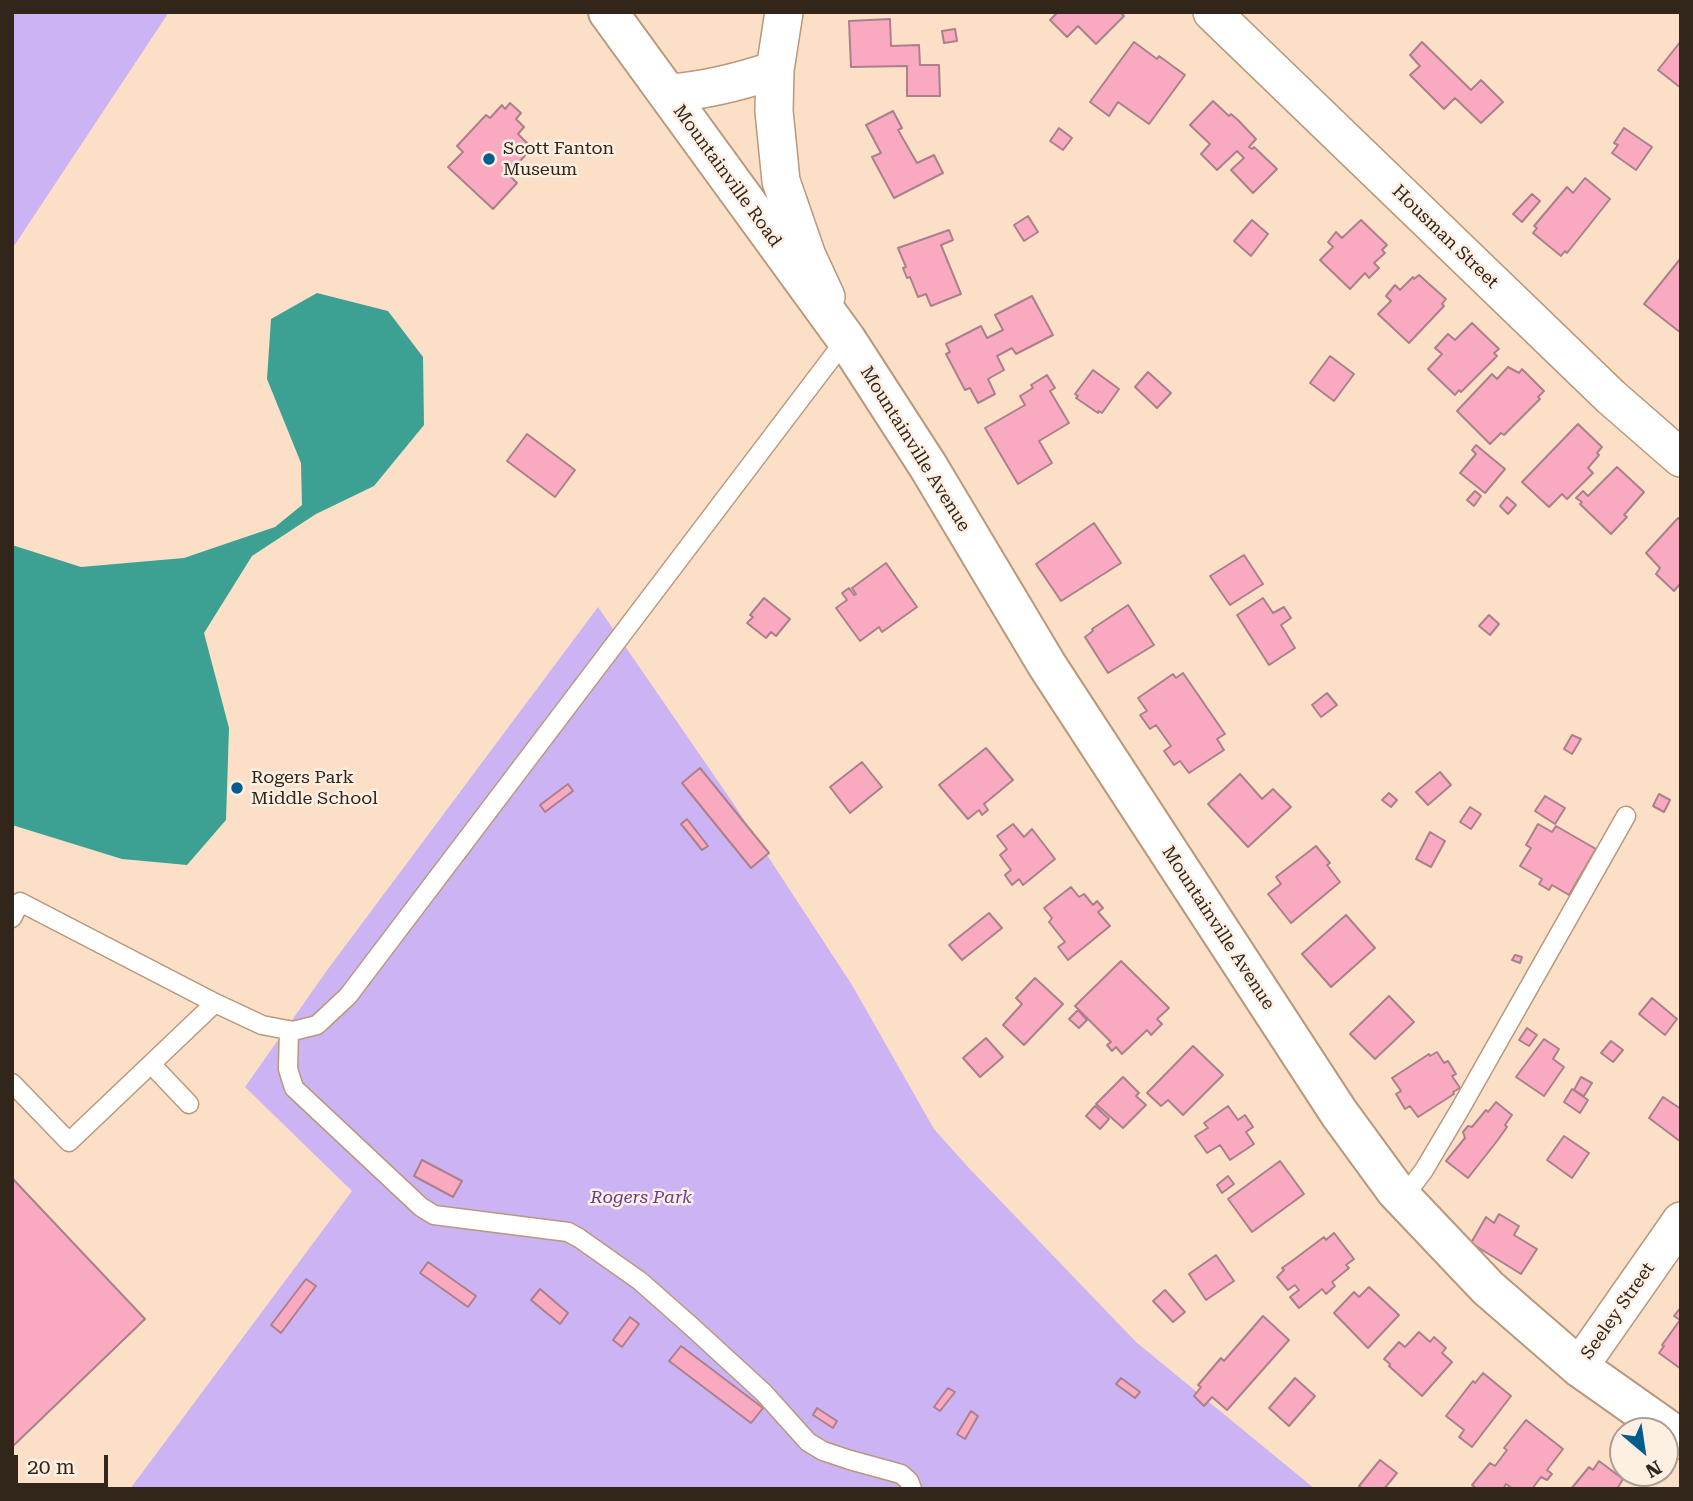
<!DOCTYPE html>
<html>
<head>
<meta charset="utf-8">
<style>
  body { margin:0 }
  #map { position:relative; width:1693px; height:1501px; overflow:hidden; background:#fbdfc7; font-family:"Roboto Serif",serif }
  canvas { display:block }
  .frame { position:absolute; inset:0; border:14px solid #32251a; pointer-events:none }
  .north { position:absolute; left:1609px; top:1417px; width:70px; height:70px; box-sizing:border-box; background:#feefe3; border:2px solid #ac9e93; border-radius:50%; rotate:151deg; font-size:19px; font-weight:700; line-height:28px; text-align:center; color:#32251a }
  .north::after { content:''; display:block; margin:auto; width:24px; height:32px; background:#005d8d; clip-path:polygon(50% 0,100% 100%,50% 72%,0 100%) }
  .scale { position:absolute; left:14px; top:1455px; width:94px; height:32px; box-sizing:border-box; border:4px solid #32251a; border-top:0; padding-left:9px; font-size:21px; line-height:24px; white-space:nowrap; color:#32251a; -webkit-text-stroke:5px #feefe3; paint-order:stroke }
</style>
</head>
<body>
<div id="map">
<canvas width="1693" height="1501"></canvas>
<div class="frame"></div>
<div class="north">N</div>
<div class="scale">20 m</div>
</div>
<script>
const ctx = document.querySelector('canvas').getContext('2d');
ctx.lineJoin = 'round';
function fillPath(path, color) {
  ctx.fillStyle = color;
  ctx.fill(path, 'evenodd');
}
function stroke(path, color, width, dash) {
  ctx.strokeStyle = color;
  ctx.lineWidth = width;
  ctx.lineCap = dash ? 'butt' : 'round';
  ctx.setLineDash(dash || []);
  ctx.stroke(path);
}
function write(font, color, halo, rows, align = 'center') {
  ctx.font = font + ' "Roboto Serif",serif';
  ctx.lineWidth = 5;
  ctx.setLineDash([]);
  ctx.textBaseline = 'middle';
  ctx.strokeStyle = halo;
  ctx.fillStyle = color;
  for (const [text, x, y, turn = 0] of rows) {
    ctx.save();
    ctx.translate(x, y);
    ctx.rotate((+turn || 0) * Math.PI / 180);
    ctx.textAlign = isNaN(turn) ? turn : align;
    if (halo) ctx.strokeText(text, 0, 0);
    ctx.fillText(text, 0, 0);
    ctx.restore();
  }
}
const green = new Path2D(`
  M12 12H169L12 249Z
  M598 607 733 803 852 985 934 1129 967 1166 1136 1342 1315 1489H130L352 1191 245 1087 328 969Z`);
const water = new Path2D(`
  M317 293 388 311 423 357 424 425 374 486 316 514 252 556 204 633 229 728 226 820 187 865 122 859 12 825V545L81 567 184 558 275 527 302 505 301 463 267 379 271 319Z`);
const building = new Path2D(`
  M1058 12H1120L1124 16 1096 44 1078 26 1067 37 1050 20Z
  M890 19 891 46 919 45 920 65H939L940 96H907V66L851 67 849 21Z
  M955 29 957 41 944 43 942 31Z
  M1681 41V88L1658 70Z
  M1134 42 1157 59 1159 56 1185 75 1149 124 1118 102 1109 116 1090 102Z
  M1422 42 1471 90 1481 80 1503 102 1481 123 1455 98 1444 109 1410 75 1420 66 1410 55Z
  M1213 101 1229 116 1231 114 1238 120 1256 139 1249 147 1252 149 1254 147 1277 169 1253 193 1231 170 1244 158 1237 151 1217 170 1201 154 1210 144 1190 125Z
  M510 103 521 113 516 119 524 127 518 134 532 148 508 174 517 183 493 209 448 167 463 152 457 146 486 115 490 118 502 105 505 109Z
  M893 111 902 128 898 130 917 163 934 155 943 173 894 198 872 157 881 153 866 125Z
  M1059 128 1072 138 1063 150 1050 141Z
  M1624 128 1652 147 1636 170 1612 153 1618 145 1614 143Z
  M1585 178 1610 199 1567 253 1565 251 1561 256 1533 233 1537 228 1534 226 1567 187 1573 193Z
  M1532 194 1540 201 1522 222 1513 214Z
  M1028 216 1038 232 1024 241 1014 225Z
  M1252 220 1268 234 1251 256 1234 241Z
  M1361 220 1387 245 1382 250 1385 253 1374 263 1379 268 1369 278 1365 273 1350 289 1320 260 1333 247 1328 242 1336 232 1342 238Z
  M949 230 953 240 941 245 961 294 931 306 926 294 918 297 910 277 907 278 903 268 906 267 898 248Z
  M1681 258V333L1644 304Z
  M1419 275 1446 299 1442 304 1444 306 1409 343 1378 314 1391 301 1386 296 1395 285 1400 290 1413 277 1414 279Z
  M1032 296 1053 335 1016 354 1012 348 997 356 1004 370 988 379 995 394 978 403 970 388 965 390 946 354 950 352 946 344 981 326 987 338 1003 330 995 315Z
  M1472 323 1499 349 1494 353 1497 356 1461 392 1459 390 1455 395 1428 369 1442 354 1435 348 1448 334 1455 340Z
  M1330 356 1354 374 1334 401 1310 383Z
  M1508 367 1519 373 1522 369 1544 391 1538 397 1540 399 1504 435 1501 433 1490 444 1457 411 1492 374 1497 379Z
  M1093 370 1119 389 1102 413 1099 411 1098 413 1076 398 1078 396 1075 394Z
  M1148 372 1171 393 1157 408 1135 387Z
  M1047 375 1055 388 1050 391 1069 423 1039 441 1052 463 1018 484 985 428 1025 405 1020 396 1033 388 1031 385Z
  M1578 424 1602 447 1597 453 1599 455 1588 468 1593 473 1567 499 1562 494 1549 507 1522 482Z
  M527 434 575 470 555 497 507 461Z
  M1476 445 1505 469 1485 493 1460 473 1476 454 1472 450Z
  M1617 467 1644 492 1624 515 1627 517 1611 534 1580 504 1582 502 1576 498 1583 491 1588 496Z
  M1475 491 1481 496 1474 506 1467 500Z
  M1507 497 1516 505 1508 514 1500 506Z
  M1678 518 1681 521V587L1679 585 1674 591 1656 574 1660 568 1646 553Z
  M1094 523 1121 563 1061 601 1036 564Z
  M1244 555 1263 584 1230 605 1210 576Z
  M886 563 917 607 882 632 879 627 860 641 836 608 847 600 842 593 849 588 854 595 856 594 852 588Z
  M764 598 790 619 776 636 771 632 766 638 747 623 753 617 750 615Z
  M1263 598 1273 613 1284 607 1291 618 1281 625 1295 648 1269 665 1237 615Z
  M1128 605 1154 645 1108 673 1085 637 1093 631 1092 629Z
  M1489 615 1499 624 1490 635 1479 626Z
  M1183 673 1225 734 1217 739 1224 750 1189 773 1180 761 1174 765 1164 751 1171 746 1156 725 1150 729 1140 715 1147 711 1138 698 1173 674 1176 678Z
  M1327 693 1337 705 1321 717 1312 705Z
  M1572 735 1581 739 1572 754 1564 749Z
  M986 748 1013 780 984 804 988 810 982 815 979 810 968 819 939 785Z
  M862 762 882 787 850 813 830 787Z
  M700 768 769 853 751 868 682 783Z
  M1440 772 1451 785 1428 805 1416 792Z
  M1240 774 1262 799 1273 789 1291 807 1248 847 1208 804Z
  M568 784 573 791 545 812 540 805Z
  M1389 793 1397 800 1391 807 1382 800Z
  M1659 794 1670 800 1664 812 1653 806Z
  M1545 796 1565 808 1555 824 1535 811Z
  M1470 807 1481 814 1471 829 1460 822Z
  M687 819 708 846 702 850 681 824Z
  M1013 824 1024 837 1032 829 1055 859 1023 885 1019 879 1012 885 1005 875 1011 870 1000 855 1007 849 997 836Z
  M1538 824 1552 832 1556 826 1596 849 1569 895 1552 885 1549 890 1539 884 1542 879 1520 866 1531 848 1526 845Z
  M1430 832 1445 841 1431 867 1416 859Z
  M1316 846 1330 863 1327 865 1340 882 1291 923 1268 894 1281 884 1276 877Z
  M1071 887 1079 897 1084 894 1093 905 1097 901 1103 908 1098 912 1110 926 1068 960 1058 947 1065 942 1049 922 1052 918 1044 908Z
  M989 913 1002 928 962 960 949 945Z
  M1346 915 1375 948 1331 987 1302 954Z
  M1515 955 1522 957 1520 963 1512 960Z
  M1121 961 1169 1008 1157 1019 1162 1024 1151 1035 1147 1030 1122 1054 1116 1047 1112 1051 1107 1045 1111 1042 1075 1006Z
  M1035 978 1063 1004 1024 1045 1003 1025 1022 1004 1016 998Z
  M1389 996 1414 1022 1375 1059 1350 1034Z
  M1652 998 1677 1019 1665 1035 1639 1014Z
  M1078 1010 1087 1020 1079 1028 1069 1019Z
  M1527 1028 1537 1035 1529 1046 1519 1040Z
  M986 1038 1003 1057 980 1077 963 1058Z
  M1544 1039 1559 1049 1553 1059 1564 1067 1544 1096 1516 1077Z
  M1611 1041 1623 1050 1613 1062 1601 1053Z
  M1193 1046 1223 1075 1183 1115 1168 1100 1161 1106 1147 1093Z
  M1437 1052 1444 1063 1448 1061 1456 1074 1452 1076 1460 1088 1453 1092 1454 1094 1418 1117 1410 1106 1405 1109 1396 1094 1401 1091 1392 1078 1429 1054 1430 1056Z
  M1123 1077 1139 1093 1136 1096 1146 1105 1123 1128 1096 1104Z
  M1581 1077 1592 1083 1584 1096 1574 1090Z
  M1572 1089 1588 1100 1580 1113 1564 1102Z
  M1663 1097 1681 1109V1142L1649 1118Z
  M1496 1102 1512 1115 1505 1125 1507 1127 1497 1141 1468 1178 1446 1161 1465 1138 1463 1132 1468 1126 1472 1127 1486 1110 1488 1112Z
  M1095 1106 1109 1119 1100 1129 1086 1116Z
  M1228 1106 1238 1120 1245 1115 1253 1127 1246 1132 1254 1144 1230 1160 1220 1145 1207 1153 1195 1136 1208 1128 1204 1123Z
  M1564 1136 1589 1153 1572 1178 1547 1160Z
  M422 1160 462 1181 453 1197 414 1176Z
  M1280 1161 1304 1194 1252 1232 1228 1199Z
  M1228 1176 1234 1184 1222 1193 1217 1185Z
  M12 1178 145 1319 12 1447Z
  M1499 1214 1519 1226 1514 1235 1537 1249 1521 1274 1471 1243 1486 1217 1494 1223Z
  M1334 1233 1354 1259 1346 1265 1349 1268 1332 1282 1335 1286 1326 1294 1322 1289 1299 1308 1290 1297 1299 1290 1295 1285 1288 1290 1277 1277 1284 1270 1282 1268 1292 1261 1324 1237 1326 1240Z
  M1216 1255 1234 1281 1206 1300 1189 1274Z
  M428 1262 476 1296 468 1307 420 1273Z
  M306 1279 316 1286 281 1333 271 1325Z
  M1369 1287 1399 1315 1368 1348 1334 1313 1354 1292 1359 1297Z
  M540 1289 568 1313 560 1324 531 1300Z
  M1165 1290 1185 1312 1173 1322 1153 1301Z
  M1681 1307V1369L1659 1353 1664 1346 1662 1345 1680 1320 1674 1316Z
  M1263 1316 1289 1340 1227 1410 1212 1397 1204 1406 1194 1396 1201 1387 1198 1385 1221 1358 1224 1361Z
  M630 1317 639 1324 622 1347 613 1340Z
  M1419 1332 1430 1342 1434 1337 1446 1348 1442 1353 1452 1362 1422 1396 1389 1366 1390 1364 1384 1359 1399 1342 1405 1347Z
  M681 1346 763 1408 751 1423 669 1361Z
  M1483 1373 1511 1396 1472 1447 1459 1437 1464 1430 1446 1416 1473 1381 1475 1383Z
  M1121 1378 1140 1392 1135 1398 1116 1384Z
  M1295 1378 1315 1396 1289 1426 1269 1408Z
  M948 1388 955 1392 940 1411 934 1407Z
  M817 1408 837 1421 833 1428 813 1415Z
  M971 1411 978 1416 965 1439 957 1434Z
  M1526 1420 1563 1449 1547 1470 1552 1474 1547 1480 1541 1477 1532 1489H1513L1506 1484 1503 1489H1477L1472 1485 1490 1463 1495 1466 1507 1450 1504 1448Z
  M1380 1460 1397 1473 1384 1489H1363L1359 1486Z
  M1599 1461 1623 1479 1617 1489H1571L1589 1467 1593 1470Z`);
const service = new Path2D(`
  M12 918 20 902 215 1003 262 1025 293 1031 317 1025 348 996 846 339
  M289 1030 288 1069 294 1088 421 1207 434 1215 568 1232 579 1238 640 1281 692 1327 764 1393 808 1442 823 1451 850 1460 901 1474 909 1481 912 1489
  M151 1064 189 1104
  M12 1083 69 1142 215 1003
  M1403 1198 1424 1170 1459 1111 1626 816`);
const minor = new Path2D(`
  M784 12 775 70 774 111 781 181 807 256 826 297
  M1212 12 1611 397 1681 458
  M668 93C705 91 739 82 775 70
  M1579 1367 1681 1221`);
const tertiary = new Path2D(`
  M608 12 846 339 928 466 1047 665 1339 1113 1396 1191 1488 1288 1579 1367 1681 1439`);
const markers = [
  [489,159,7,"#005d8d"],
  [237,788,7,"#005d8d"]
];
const poiNames = [
  ["Scott Fanton",503,149],
  ["Museum",503,170],
  ["Rogers Park",251,778],
  ["Middle School",251,799]
];
const streetNames = [
  ["Mountainville Road",727,176,54],
  ["Housman Street",1445,237,44],
  ["Mountainville Avenue",915,449,58],
  ["Mountainville Avenue",1218,928,57],
  ["Seeley Street",1618,1311,-55]
];
const parkNames = [
  ["Rogers Park",641,1198]
];
fillPath(green, '#ccb3f4');
fillPath(water, '#3ca192');
fillPath(building, '#f9aac0');
stroke(building, '#ab808b', 2);
stroke(service, '#b9987c', 21);
stroke(minor, '#b9987c', 40);
stroke(tertiary, '#b9987c', 42);
stroke(service, '#fff', 18);
stroke(minor, '#fff', 37);
stroke(tertiary, '#fff', 38);
for (const [x, y, r, color] of markers) {
  const dot = new Path2D();
  dot.arc(x, y, r, 0, 2 * Math.PI);
  ctx.fillStyle = color;
  ctx.fill(dot);
  stroke(dot, '#feefe3', 2.5);
}
write('18px', '#32251a', '#feefe3', poiNames, 'left');
write('18px', '#32251a', '#feefe3', streetNames);
write('italic 18px', '#663b9a', '#feefe3', parkNames);
</script>
</body>
</html>
